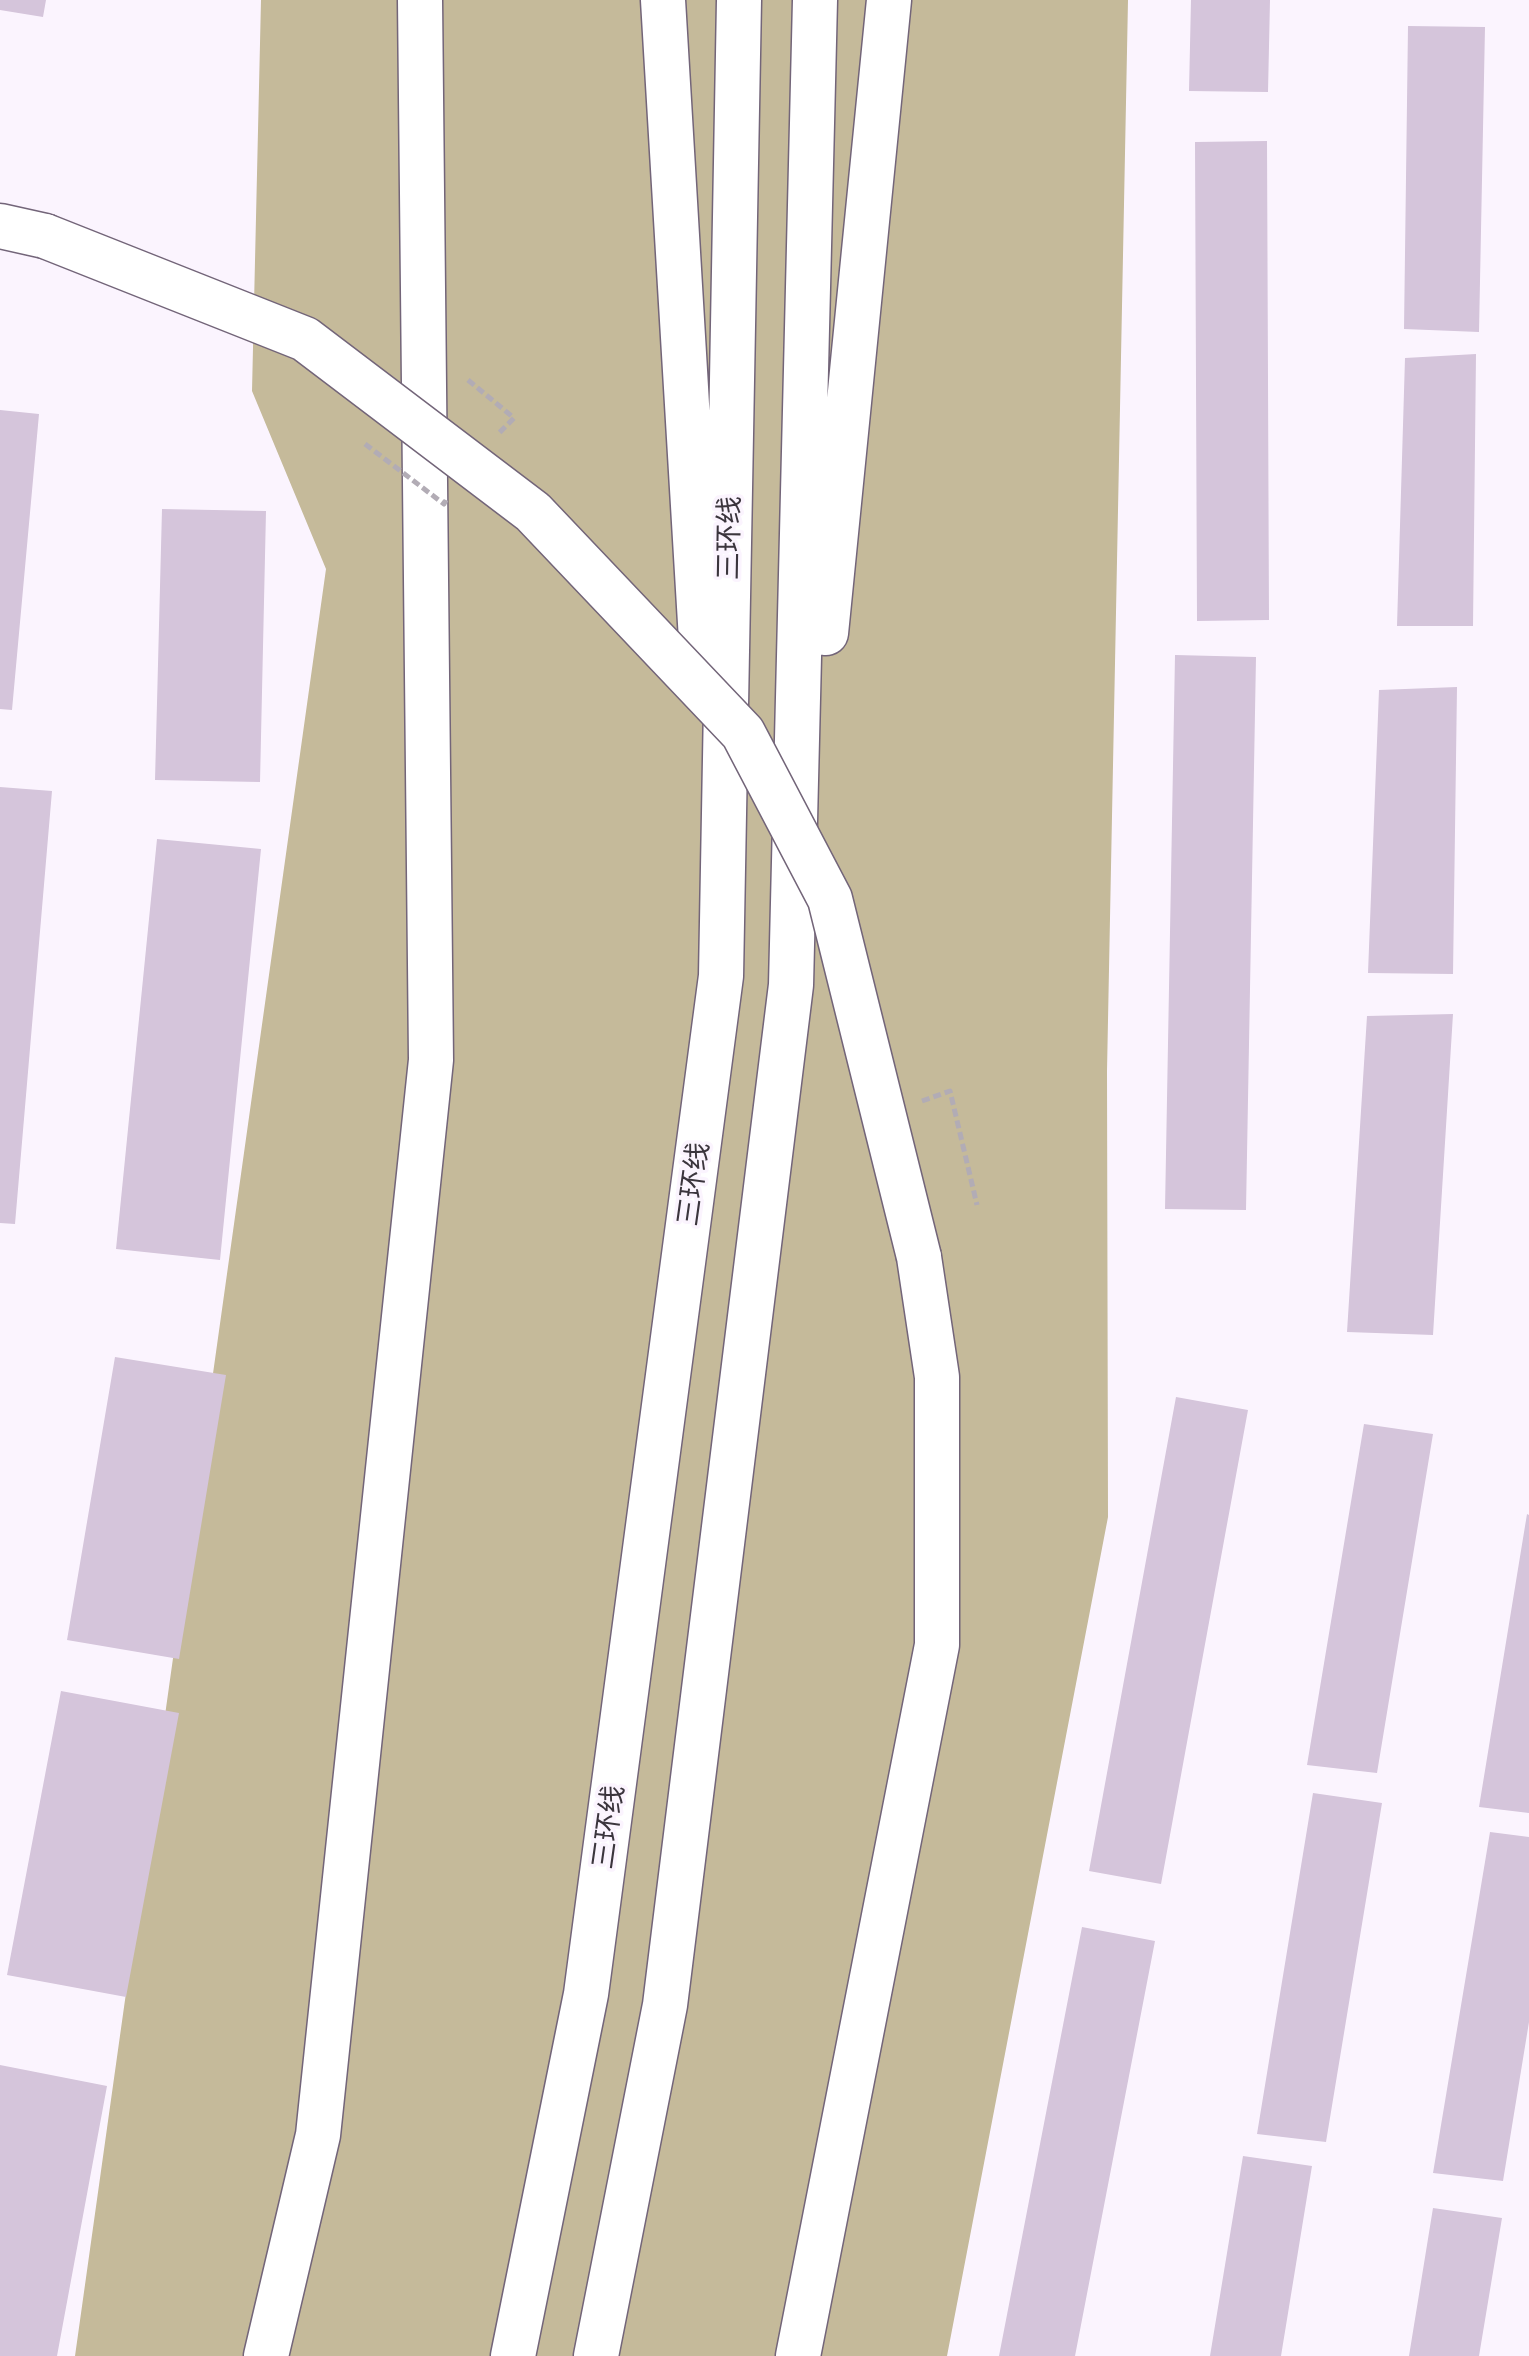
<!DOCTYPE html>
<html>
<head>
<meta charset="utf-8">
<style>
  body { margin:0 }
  canvas { display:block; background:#fbf4fe }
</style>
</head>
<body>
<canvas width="1529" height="2356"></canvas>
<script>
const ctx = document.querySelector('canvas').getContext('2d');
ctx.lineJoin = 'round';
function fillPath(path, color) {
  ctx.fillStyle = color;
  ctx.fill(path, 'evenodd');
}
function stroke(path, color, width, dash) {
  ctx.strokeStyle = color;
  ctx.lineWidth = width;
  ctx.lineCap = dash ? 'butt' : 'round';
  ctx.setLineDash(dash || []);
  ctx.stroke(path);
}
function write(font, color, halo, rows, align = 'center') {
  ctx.font = font + ' "Exo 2","Noto Sans SC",sans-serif';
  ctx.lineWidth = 7;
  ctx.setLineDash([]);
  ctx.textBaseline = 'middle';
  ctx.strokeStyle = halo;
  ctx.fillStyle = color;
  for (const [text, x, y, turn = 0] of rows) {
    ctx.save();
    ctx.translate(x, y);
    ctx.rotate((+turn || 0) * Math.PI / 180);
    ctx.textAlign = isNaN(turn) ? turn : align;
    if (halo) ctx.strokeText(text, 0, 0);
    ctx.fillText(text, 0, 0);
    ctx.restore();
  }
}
const forest = new Path2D(`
  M261 0H1128L1107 1071 1108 1517 947 2356H75L326 569 252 391Z`);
const building = new Path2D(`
  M0 0H46L43 17 0 10Z
  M1191 0H1270L1268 92 1189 91Z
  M1408 26 1485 27 1479 332 1404 329Z
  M1267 141 1269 620 1197 621 1195 142Z
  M1476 354 1473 626H1397L1405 358Z
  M0 410 39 414 12 710 0 709Z
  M162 509 266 511 260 782 155 780Z
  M1175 655 1256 657 1246 1210 1165 1209Z
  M1457 687 1453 974 1368 973 1379 690Z
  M0 787 52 791 15 1224 0 1223Z
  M157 839 261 849 220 1260 116 1249Z
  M1453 1014 1433 1335 1347 1332 1367 1016Z
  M115 1357 226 1375 179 1659 67 1640Z
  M1176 1397 1248 1410 1161 1884 1089 1871Z
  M1364 1424 1433 1434 1377 1773 1307 1765Z
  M1527 1514 1529 1515V1813L1479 1807Z
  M61 1691 179 1713 126 1997 7 1975Z
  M1313 1793 1382 1803 1326 2142 1257 2134Z
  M1490 1832 1529 1837V2022L1503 2181 1433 2173Z
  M1082 1927 1155 1941 1075 2356H999Z
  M0 2065 107 2086 57 2356H0Z
  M1243 2156 1312 2166 1281 2356H1210Z
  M1433 2208 1502 2218 1479 2356H1409Z`);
const path = new Path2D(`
  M468 380 514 418 498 434
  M922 1101 950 1091 977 1205`);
const minor = new Path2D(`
  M266 2356 318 2135 431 1060 420 0`);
const secondary = new Path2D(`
  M0 226 45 236
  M798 2356 937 1645V1377L919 1257`);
const trunk = new Path2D(`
  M663 0 701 640
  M826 633 889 0
  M513 2356 586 1994 721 976 739 0
  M596 2356 665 2005 791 985 815 0`);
const pathBridge = new Path2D(`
  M365 444 444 504 446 500`);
const secondaryBridge = new Path2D(`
  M45 236 305 339 533 512 743 733 830 899 919 1257`);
const streetNames = [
  ["三环线",729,538,-89],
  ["三环线",693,1184,-82],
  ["三环线",608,1827,-82]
];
fillPath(forest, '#c5ba9a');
fillPath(building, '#d5c5db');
stroke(minor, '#736579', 47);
stroke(secondary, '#736579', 47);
stroke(trunk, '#736579', 47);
stroke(path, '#b2acb5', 5, [8, 4]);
stroke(minor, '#fff', 44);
stroke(secondary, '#fff', 44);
stroke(trunk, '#fff', 44);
stroke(secondaryBridge, '#736579', 47, []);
stroke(pathBridge, '#b2acb5', 5, [8, 4]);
stroke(secondaryBridge, '#fff', 44);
write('28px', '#3b353d', '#fbf4fe', streetNames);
</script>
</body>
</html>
